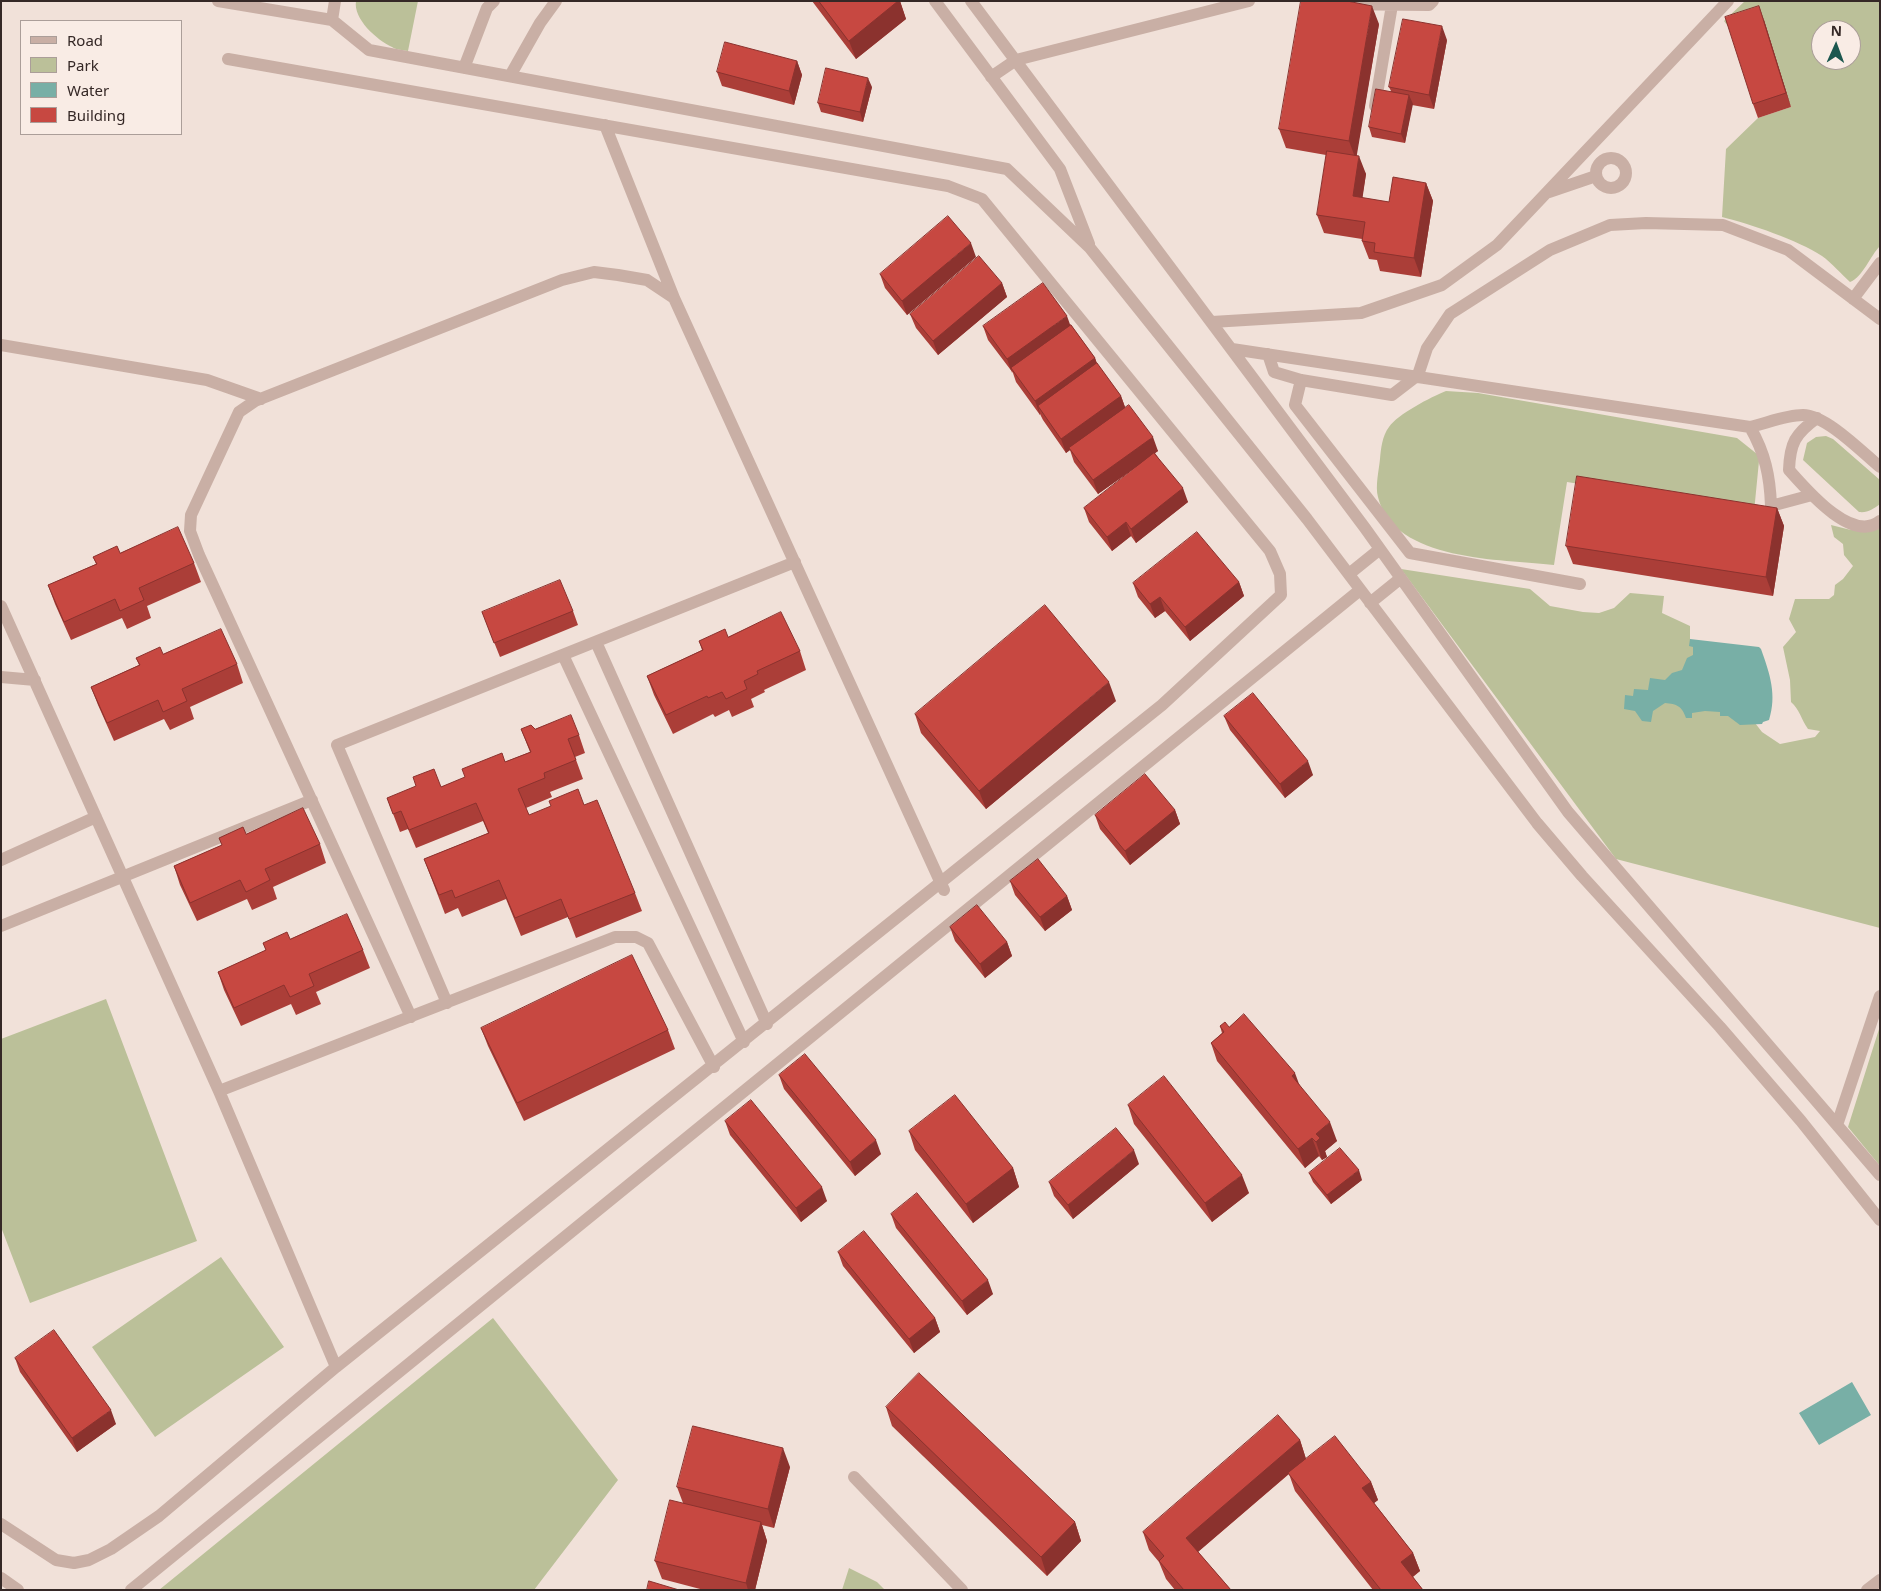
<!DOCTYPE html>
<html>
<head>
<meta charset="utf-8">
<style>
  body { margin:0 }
  #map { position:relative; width:1881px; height:1591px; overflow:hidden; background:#f1e1d9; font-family:"Noto Sans",sans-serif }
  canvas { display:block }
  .frame { position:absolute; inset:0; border:2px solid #352826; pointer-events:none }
  .legend { position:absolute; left:20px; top:20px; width:162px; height:115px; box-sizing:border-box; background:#f9ece5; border:1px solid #ab9e99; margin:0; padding:6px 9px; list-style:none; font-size:15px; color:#352826 }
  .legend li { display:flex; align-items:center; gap:10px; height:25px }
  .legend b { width:25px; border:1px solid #ab9e99 }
  .north { position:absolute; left:1811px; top:20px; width:50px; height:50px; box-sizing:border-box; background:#f9ece5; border:1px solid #ab9e99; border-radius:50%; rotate:2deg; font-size:14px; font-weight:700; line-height:20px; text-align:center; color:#352826 }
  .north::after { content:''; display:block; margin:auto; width:18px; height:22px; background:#1c574f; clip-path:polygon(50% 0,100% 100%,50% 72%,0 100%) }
</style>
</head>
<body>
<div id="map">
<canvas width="1881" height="1591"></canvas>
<div class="frame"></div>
<ul class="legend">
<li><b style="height:6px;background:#c9afa5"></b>Road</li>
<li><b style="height:14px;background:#bbc099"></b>Park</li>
<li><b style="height:14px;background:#78afa6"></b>Water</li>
<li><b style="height:14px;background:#c74841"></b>Building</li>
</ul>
<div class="north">N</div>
</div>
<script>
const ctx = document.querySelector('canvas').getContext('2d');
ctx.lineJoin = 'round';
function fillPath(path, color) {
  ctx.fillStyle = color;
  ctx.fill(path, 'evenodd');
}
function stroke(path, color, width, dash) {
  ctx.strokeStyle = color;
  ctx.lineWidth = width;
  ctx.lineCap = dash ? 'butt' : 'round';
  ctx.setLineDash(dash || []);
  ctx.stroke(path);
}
const green = new Path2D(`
  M356 1H418L408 51C403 50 396 50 392 47 377 40 353 19 356 1Z
  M1745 1H1880V246C1870 256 1863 277 1850 282 1841 274 1832 263 1822 256 1798 240 1750 224 1722 217L1726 149 1758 118 1791 107 1724 21ZM1821 30H1851V60H1821Z
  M1446 391 1478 393 1737 438 1757 454 1759 461 1754 512 1567 482 1554 565C1502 559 1394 562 1378 497 1375 486 1379 470 1380 459 1381 449 1382 436 1389 427 1398 414 1431 397 1446 391Z
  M1826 436 1833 439 1880 480V504C1873 509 1868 513 1859 512L1803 460 1807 443 1816 437Z
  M1831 525 1851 530 1880 529V928L1616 859 1401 569 1530 589 1550 606 1583 612 1599 613 1614 608 1630 593 1664 596 1662 613 1690 626V639L1762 732 1780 744 1815 737 1820 731 1808 729C1801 719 1800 710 1791 702L1790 680 1783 647 1796 632 1789 619 1795 599H1829L1834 595 1835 585 1843 579 1853 566 1844 555 1843 544 1834 537Z
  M106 999 197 1241 30 1303 1 1227V1039Z
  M1880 1026V1166L1848 1127Z
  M221 1257 284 1347 155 1437 92 1347Z
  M493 1318 618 1480 534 1590H159Z
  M849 1568 877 1582 885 1590H842Z`);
const water = new Path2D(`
  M1690 639 1759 647 1761 649C1770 674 1777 695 1769 720L1763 722 1762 724 1740 725 1728 716H1720V712L1705 711 1692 713V718H1686C1682 706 1677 704 1665 703L1653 711 1651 722 1642 721 1635 711 1624 709 1625 695 1633 696 1634 689 1648 690 1650 678 1665 680 1672 673 1682 670 1687 658 1693 655V647L1689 646Z
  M1852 1382 1871 1415 1819 1445 1799 1413Z`);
const minor = new Path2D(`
  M218 1 332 20 369 50 1007 169 1090 248 1307 519 1537 823 1582 876 1720 1027 1801 1121 1880 1220
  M935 1 1060 169 1089 244
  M971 1 1365 528 1568 812 1880 1175
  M1316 1 1322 4 1429 5 1433 1
  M332 20 335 1
  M464 68 487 8 494 1
  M510 76 540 23 556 1
  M991 77 1016 60 1249 1
  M1375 106 1392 5
  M605 125 674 298
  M1596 173a15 15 0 1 1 30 0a15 15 0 1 1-30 0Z
  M1549 192 1596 176
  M1853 299 1880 263
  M1212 322 1361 313 1442 285 1497 245 1728 1
  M1 345 207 380 261 399
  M1232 349 1750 427C1767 423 1786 415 1803 415 1826 415 1862 452 1880 467
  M1268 354 1274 372 1301 380 1392 395 1418 375 1427 348 1450 314 1550 250 1610 225 1646 223 1723 225 1788 250 1880 319
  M1301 380 1295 405 1410 553 1580 584
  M1817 418C1795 434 1790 443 1789 470 1806 489 1852 544 1880 521
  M1750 427C1765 453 1770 476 1771 506L1812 495
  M1349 574 1380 549
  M1370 603 1401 578
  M1 606 219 1091 336 1367
  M596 642 767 1024
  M563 655 744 1042
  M1 677 35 680
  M1 860 96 817
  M1 926 312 800
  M447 1003 337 745 795 562
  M411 1017 199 555 190 531 191 515 239 412 255 401 562 280 594 272 618 275 647 280 674 298 944 890
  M219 1091 615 937H636L648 943 714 1067
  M1837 1125 1880 996
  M854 1477 962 1590
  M1 1524 56 1560 74 1563 89 1560 111 1549 159 1516 336 1367 1162 705 1281 595 1280 574 1270 551 982 199 948 186 228 59
  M1 1578 18 1590
  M131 1590 1360 590
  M1867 1590 1880 1580`);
const wall = new Path2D(`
  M812 1H900L906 19 856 59Z
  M1764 20 1791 107 1758 118 1753 104Z
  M1379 24 1356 156 1366 174 1362 198 1389 202 1426 183 1433 201 1421 277 1380 271 1377 260 1369 259 1362 241V239L1324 233 1317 215 1326 155 1286 148 1279 129Z
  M1447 40 1434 109 1412 105 1405 143 1372 137 1369 127 1391 91 1389 87Z
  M797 61 802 75 794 105 722 86 717 72Z
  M872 87 863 122 821 112 818 103Z
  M976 257 907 315 885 288 880 274Z
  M1002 283 1007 297 938 355 916 328 910 314Z
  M1071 325 1095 358 1097 364 1121 396 1125 407 1158 451 1155 453 1188 502 1136 543 1131 536 1112 551 1089 522 1084 508 1138 466 1098 494 1074 462 1070 450 1066 453 1043 420 1040 414V415L1016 382 1013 373 988 340 983 326Z
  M1777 508 1784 526 1773 596 1573 564 1566 546Z
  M120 553 194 563 201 582 147 606 151 618 127 629 122 618 71 640 55 604 48 585 96 564 93 557Z
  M1239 582 1244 596 1190 641 1165 611 1155 618 1138 597 1133 583Z
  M573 611 578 625 500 657 482 612Z
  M728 637 800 651 806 670 764 690 765 692 751 699 754 707 732 717 729 710 715 717 713 714 673 734 654 695 647 676 702 650 699 641Z
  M163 654 237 664 243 683 190 707 194 719 170 730 164 719 114 741 98 705 91 687 139 665 136 658Z
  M1116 701 986 809 921 733 915 714Z
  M1224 716 1313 775 1285 798 1230 730Z
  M521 729H535L579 735 585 753 575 757 583 779 550 792 552 797 526 808 529 815 584 805 635 893 642 911 576 938 568 917 521 936 506 899 462 917 458 908 445 914 424 859 488 833 483 821 416 848 408 829 400 832 387 798 441 787 530 752Z
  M1175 810 1180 824 1130 865 1100 829 1095 815Z
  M246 834 320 844 326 863 273 887 277 899 252 910 247 899 197 921 180 885 174 866 222 845 219 838Z
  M1010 881 1067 896 1072 910 1045 931 1015 895Z
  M950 927 1007 942 1012 956 985 978 955 941Z
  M290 939 363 950 370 968 316 992 321 1004 296 1015 291 1004 241 1026 224 990 218 972 266 950 263 943Z
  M1220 1026 1229 1027 1299 1084 1337 1141 1325 1151 1327 1157 1322 1160 1319 1156 1305 1168 1217 1061 1211 1043 1222 1033Z
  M481 1028 668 1030 675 1049 524 1121 488 1046Z
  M779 1075 881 1154 855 1176 784 1089Z
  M1128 1105 1249 1193 1212 1222 1134 1124Z
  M725 1121 827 1201 801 1222 730 1135Z
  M909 1131 1013 1168 1019 1187 973 1223 915 1150Z
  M1139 1164 1073 1219 1054 1196 1049 1182Z
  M1309 1173 1362 1180 1331 1204 1313 1182Z
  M891 1214 993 1294 967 1315 896 1228Z
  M838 1252 935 1318 940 1332 914 1353 843 1266Z
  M15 1358 116 1424 77 1452 20 1372Z
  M886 1407 1075 1522 1081 1541 1047 1576 892 1426Z
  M1300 1440 1306 1459 1371 1482 1378 1500 1374 1503 1413 1553 1420 1571 1413 1577 1423 1590H1373L1295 1491 1289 1474 1198 1552 1231 1590H1175L1166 1579 1159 1562 1149 1550 1143 1532Z
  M790 1467 774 1528 762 1525 767 1541 755 1590H704L662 1579 655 1561 683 1503 677 1487Z`);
const shadedWall = new Path2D(`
  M898 1H900L906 19 856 59 849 41Z
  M1372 6 1379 24 1356 160 1349 141Z
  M1759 6 1764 20 1791 107 1786 93Z
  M1442 26 1447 40 1434 109 1429 95Z
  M797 61 802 75 794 105 789 91Z
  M868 78 872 87 863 122 860 112Z
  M1409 95 1413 104 1405 143 1401 134Z
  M1359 156 1366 174 1360 215 1353 196Z
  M1426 183 1433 201 1421 277 1414 258Z
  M971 243 976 257 907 315 902 301Z
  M1002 283 1007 297 938 355 933 341Z
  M1067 316 1072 330 1011 368 1012 373 1007 359Z
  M1095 358 1100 372 1038 406 1040 414V415L1035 401Z
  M1121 396 1126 410 1069 448 1070 450 1066 453 1061 439Z
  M1153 437 1158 451 1098 494 1093 480Z
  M1183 488 1188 502 1136 543 1131 529Z
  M1777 508 1784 526 1773 596 1766 577Z
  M1126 522 1131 536 1112 551 1107 537Z
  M1239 582 1244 596 1190 641 1185 627Z
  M1160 597 1165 611 1155 618 1150 604Z
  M1109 682 1116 701 986 809 979 791Z
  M1308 761 1313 775 1285 798 1280 784Z
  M1175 810 1180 824 1130 865 1125 851Z
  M1067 896 1072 910 1045 931 1040 917Z
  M1007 942 1012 956 985 978 980 964Z
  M1295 1073 1302 1092 1292 1076Z
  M1330 1122 1337 1141 1325 1151 1327 1157 1322 1160 1316 1142V1134Z
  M1312 1138 1319 1156 1305 1168 1298 1149Z
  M876 1140 881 1154 855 1176 850 1162Z
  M1134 1150 1139 1164 1073 1219 1068 1205Z
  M1013 1168 1019 1187 973 1223 966 1204Z
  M1359 1170 1362 1180 1331 1204 1327 1195Z
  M1242 1175 1249 1193 1212 1222 1205 1203Z
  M822 1187 827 1201 801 1222 796 1208Z
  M988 1280 993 1294 967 1315 962 1301Z
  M935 1318 940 1332 914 1353 909 1339Z
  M111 1410 116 1424 77 1452 72 1438Z
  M1300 1440 1306 1459 1193 1556 1186 1538Z
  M783 1448 790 1467 774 1528 768 1509Z
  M1371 1482 1378 1500 1369 1507 1362 1488Z
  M761 1522 767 1541 755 1590H748L746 1583Z
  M1075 1522 1081 1541 1047 1576 1041 1557Z
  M1413 1553 1420 1571 1408 1580 1401 1562Z`);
const building = new Path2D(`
  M819 1H898L849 41Z
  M1301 1H1347L1372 6 1349 141 1279 129Z
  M1759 6 1786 93 1753 104 1725 17Z
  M1403 19 1442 26 1429 95 1389 87Z
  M725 42 797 61 789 91 717 72Z
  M826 68 868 78 860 112 818 103Z
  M1376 89 1409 95 1401 134 1369 127Z
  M1327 151 1359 156 1353 196 1389 202 1393 177 1426 183 1414 258 1374 252 1375 243 1362 241 1365 222 1317 215Z
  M948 216 971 243 902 301 880 274Z
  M979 256 1002 283 933 341 910 314Z
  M1043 283 1067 316 1007 359 983 326Z
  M1071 325 1095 358 1035 401 1011 368Z
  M1097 363 1121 396 1061 439 1038 406Z
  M1129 405 1153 437 1093 480 1069 448Z
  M1154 453 1183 488 1131 529 1126 522 1107 537 1084 508Z
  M1577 476 1777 508 1766 577 1566 546Z
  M178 527 194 563 139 588 144 600 120 611 115 599 64 622 48 585 97 564 93 557 117 546 120 553Z
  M1197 532 1239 582 1185 627 1160 597 1150 604 1133 583Z
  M560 580 573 611 494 643 482 612Z
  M1045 605 1109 682 979 791 915 714Z
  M781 612 800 651 757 671 758 674 744 681 747 689 726 699 722 692 708 698 707 696 666 715 647 676 703 650 699 641 725 629 728 637Z
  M221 629 237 664 182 689 187 701 163 712 158 700 107 723 91 687 140 665 136 658 160 647 163 654Z
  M1253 693 1308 761 1280 784 1224 716Z
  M571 715 579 735 568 739 576 760 544 773 545 778 518 789 529 815 551 806 549 801 578 789 584 805 597 800 635 893 569 919 561 899 515 918 499 880 455 898 452 890 439 895 424 859 489 833 476 803 409 830 401 811 393 814 387 798 416 786 413 777 434 769 441 787 465 777 462 769 502 753 505 762 531 752 521 729 531 725 535 729Z
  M1145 774 1175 810 1125 851 1095 815Z
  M303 808 320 844 265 869 270 880 246 892 240 880 190 903 174 866 222 845 219 838 243 827 246 834Z
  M1038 859 1067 896 1040 917 1010 881Z
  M977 905 1007 942 980 964 950 927Z
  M347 914 363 950 309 974 314 986 290 997 284 985 234 1008 218 972 266 950 263 943 287 932 290 939Z
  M632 955 668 1030 517 1103 481 1028Z
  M1244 1014 1295 1073 1292 1076 1330 1122 1316 1134 1320 1138 1316 1142 1312 1138 1298 1149 1211 1043 1224 1032 1220 1026 1225 1022 1229 1027Z
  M805 1054 876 1140 850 1162 779 1075Z
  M1164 1076 1242 1175 1205 1203 1128 1105Z
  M955 1095 1013 1168 966 1204 909 1131Z
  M751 1100 822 1187 796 1208 725 1121Z
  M1116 1128 1134 1150 1068 1205 1049 1182Z
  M1340 1148 1359 1170 1327 1195 1309 1173Z
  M917 1193 988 1280 962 1301 891 1214Z
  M864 1231 935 1318 909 1339 838 1252Z
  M54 1330 111 1410 72 1438 15 1358Z
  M919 1373 1075 1522 1041 1557 886 1407Z
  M1278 1415 1300 1440 1186 1538 1231 1590H1184L1159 1561 1164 1556 1143 1532Z
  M693 1426 783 1448 768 1509 677 1487Z
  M1335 1436 1371 1482 1362 1488 1413 1553 1401 1562 1423 1590H1381L1288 1473Z
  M670 1500 761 1522 746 1583 655 1561Z
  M649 1581 679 1590H647Z`);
fillPath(green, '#bbc099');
fillPath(water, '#78afa6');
stroke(minor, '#c9afa5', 12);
fillPath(wall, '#ab3e38');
fillPath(shadedWall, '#8b322e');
fillPath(building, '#c74841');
stroke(building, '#8b322e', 1);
</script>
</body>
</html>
